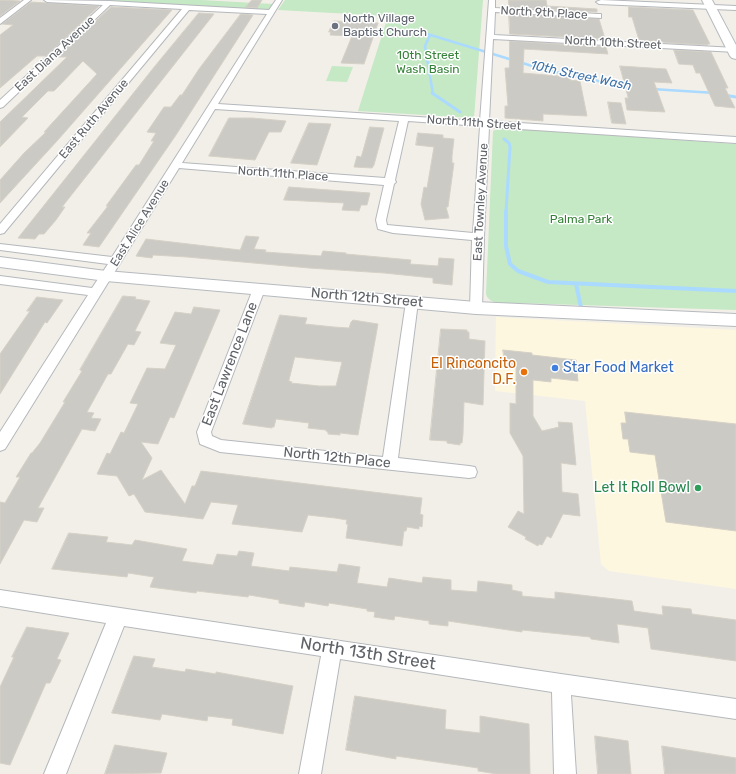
<!DOCTYPE html>
<html>
<head>
<meta charset="utf-8">
<style>
  body { margin:0 }
  canvas { display:block; background:#f1efe8 }
</style>
</head>
<body>
<canvas width="736" height="774"></canvas>
<script>
const ctx = document.querySelector('canvas').getContext('2d');
ctx.lineJoin = 'round';
function fillPath(path, color) {
  ctx.fillStyle = color;
  ctx.fill(path, 'evenodd');
}
function stroke(path, color, width, dash) {
  ctx.strokeStyle = color;
  ctx.lineWidth = width;
  ctx.lineCap = dash ? 'butt' : 'round';
  ctx.setLineDash(dash || []);
  ctx.stroke(path);
}
function write(font, color, halo, rows, align = 'center') {
  ctx.font = font + ' Rubik,sans-serif';
  ctx.lineWidth = 3;
  ctx.setLineDash([]);
  ctx.textBaseline = 'middle';
  ctx.strokeStyle = halo;
  ctx.fillStyle = color;
  for (const [text, x, y, turn = 0] of rows) {
    ctx.save();
    ctx.translate(x, y);
    ctx.rotate((+turn || 0) * Math.PI / 180);
    ctx.textAlign = isNaN(turn) ? turn : align;
    if (halo) ctx.strokeText(text, 0, 0);
    ctx.fillText(text, 0, 0);
    ctx.restore();
  }
}
const commercial = new Path2D(`
  M496 317 736 330V589L609 571 601 564 585 401 495 391Z`);
const green = new Path2D(`
  M72 0H201L273 4 269 10Z
  M285 0H483L474 118 358 111 388 16 278 10Z
  M332 66 353 67 347 82 326 81Z
  M500 128 736 144V310L517 303C508 303 489 306 486 294L493 131Z`);
const streamFar2 = new Path2D(`
  M424 33 542 69 631 88
  M430 35 425 46 433 94
  M652 89 715 93`);
const streamFar1 = new Path2D(`
  M432 93 460 112
  M724 95 736 97
  M504 139 509 143 510 147 506 212`);
const stream = new Path2D(`
  M506 211V246L510 264 518 271 548 282 736 291
  M576 284 582 312`);
const building = new Path2D(`
  M0 0 20 1 0 16Z
  M252 0H262L257 8 246 7Z
  M509 0H546L547 6 597 9V12L509 7Z
  M31 2 99 6 46 56H37L0 88V35L13 25 2 24Z
  M111 7 172 10 57 141 0 203V180L24 153 46 132H44L97 74 83 61 54 91H48L22 117 28 118 0 147V122L67 57H58Z
  M629 7 693 10 710 44H707L708 45 672 43 639 40 632 17H629Z
  M199 13 214 14 62 207H65L56 220 44 234H39L35 239 18 238 155 66Z
  M241 14 253 15 176 135 99 247 83 245 91 233H87L108 206H106L136 165H139L154 141H151L156 133 147 132 164 107H171L180 95H182L199 69Z
  M509 14 599 19 605 39 510 34Z
  M334 21 378 23 364 64 341 63 352 36 330 35 331 32H329Z
  M510 41 606 47 608 54 524 49 523 73 570 77V80L580 81 587 116 543 114V121L505 118V106H508L505 68H509Z
  M674 50 711 52 728 88H725L735 108 715 106 700 73H696L693 65 679 64Z
  M620 66 666 69 672 83 654 82 665 112 627 110 625 98H628Z
  M608 102 621 103 626 124 612 123Z
  M229 118H252L286 121 281 132H269L255 160 209 156Z
  M309 123 331 124 317 165 291 163Z
  M370 127 384 128 374 165 372 168 354 167 357 156 361 157Z
  M418 133 443 135V138L454 139 452 156V163H454L448 207H446L449 218 425 220 421 204 424 187 427 188 434 147 416 145Z
  M289 187 370 193 367 205H361L359 211 342 210 344 203 284 200Z
  M246 236 259 237 254 249 266 250 265 252 321 256 323 251 346 253V254L411 260 410 264 438 266 439 258 454 259 452 285 433 283V278L384 273 309 268 187 257 153 255 152 258 136 256 146 239 240 250Z
  M123 296 136 297 135 299 150 301 135 331 141 332 134 345 128 344 111 374H108L87 412 94 413 91 418 101 419 95 431 82 429 38 508H44L37 522 24 520 0 564V502L5 503 20 477H16L31 453H32L40 443 65 402H63L82 371 80 370Z
  M37 297 63 300 47 323 45 322 0 394V354L30 311H27Z
  M194 307 220 310 174 418 170 417 158 444 141 442 152 458 142 480 161 470 185 504 192 486H195L201 471 422 498 420 514 423 515 422 527 419 526V529L407 527 406 531H404L402 546 346 538 348 524H346L347 520 335 518 308 515 302 532 232 524 238 505 211 502 203 519 145 512 134 494 129 496 117 476 97 474 107 453 110 454 121 432 124 433 138 404 130 403 147 368 165 369 176 345 160 343 175 312 191 314Z
  M280 315 307 318 305 324 334 327 349 328 351 322 353 320 378 324 358 435 340 433V435L328 434V432L326 431V430L308 428 309 423 276 419 274 427H272V428L243 424ZM295 357 342 362 336 386H319L291 383 292 382 289 381Z
  M441 329 467 330V332H469V339L485 341 483 405 464 402 463 434 462 443H460V445L447 443V441L430 440Z
  M503 350 532 353V355L576 360 578 381 551 378V382L533 380V416L542 431 559 427 558 422 572 423 576 465 561 463 562 492 578 494 580 516 563 514 551 538 547 536 542 545 539 544 538 546 525 539 526 537 508 527 518 511 524 514 523 456 510 433V403L516 404V367L506 366Z
  M625 412 736 424V531L666 522 655 455 630 452 628 439H623L621 423H626Z
  M69 533 108 537 106 542 132 545 135 540 187 549 182 561 213 565 217 554 237 556 239 551 254 553 251 566 289 571 290 567 337 572 339 564 360 567 357 583 387 587 389 578 422 583 423 577 451 580V590L477 592 478 581 512 585V590L522 592V596L555 599V592L632 601 634 611 663 615 662 606 691 609 692 614 736 620V661L651 649 648 628 617 624 619 643 591 639 590 637 522 630V632L448 621V626L429 624V621L395 616 394 620 374 617 375 612 367 611V609L329 603 328 606 305 602 304 607 279 603V600L249 595 248 597 197 591 196 593 150 587 154 577 128 573 127 577 52 569Z
  M27 627 69 633 57 659 61 660 50 683H46L10 765 0 763V687L14 657H12Z
  M134 656 155 659 152 667 185 672 186 669 216 674V672L293 686 283 734 232 725 233 719 208 716 207 721 162 714 160 720 112 713Z
  M355 696 446 710 445 729 480 733V716L529 724 530 774H497L478 771V768L396 756V759L346 750Z
  M595 736 628 741 631 774H598Z
  M115 745 167 753 161 773 105 774Z
  M662 746 736 758V774H665Z`);
const street = new Path2D(`
  M24 0H31L0 24V18Z
  M44 0 109 1 269 10 276 0H282L218 104 480 121 489 0H495V8L598 14H601V18L495 12 494 35 736 48V52L493 39 489 121 736 137V143L489 127 484 237 482 308 480 311 476 312 472 311 470 308 472 240 393 233 378 229 376 220 384 185 179 168 5 449 0 451V432L88 295 0 284V276L92 288 108 264 0 250V244L112 257 267 14 189 10 4 233 0 234V224L182 9 110 5 3 107 0 108V100L103 5 47 2ZM215 109 399 121 385 178 182 163ZM408 121 480 126 473 233 387 225 386 220 394 184 396 182 395 180Z
  M601 0 736 6V10L599 4 596 2Z
  M259 285 263 286 265 289 211 432 212 436 221 440 383 457 406 302 408 299 412 298 416 299 418 302 398 458 469 466 475 467 477 472 475 477 469 478 220 452 200 444 197 432 253 289 255 286Z
  M0 590 561 674 736 699V719L571 695 576 774H554L552 692 340 659 321 774H299L321 656 124 626 66 774H44L106 623 0 606Z`);
const secondary = new Path2D(`
  M702 0H712L736 45V59L732 58 730 56Z
  M0 257 106 271 476 302 736 314V326L476 314 106 281 0 267Z`);
const markers = [
  [335,26,4,"#6b7280"],
  [555,368,4,"#3f7fe0"],
  [524,372,4,"#e8710a"],
  [698,488,4,"#2e9e5b"]
];
const farStreetnames = [
  ["North 9th Place",544,13,3],
  ["North 10th Street",613,43,3],
  ["East Diana Avenue",55,54,-43],
  ["East Ruth Avenue",94,119,-50],
  ["North 11th Street",474,123,4],
  ["North 11th Place",283,174,4],
  ["East Townley Avenue",481,202,-87],
  ["East Alice Avenue",140,223,-58]
];
const farWorshipnames = [
  ["North Village",343,19],
  ["Baptist Church",343,33]
];
const farParknames = [
  ["10th Street",428,56],
  ["Wash Basin",428,70],
  ["Palma Park",581,220]
];
const farWaternames = [
  ["10th Street Wash",581,76,12]
];
const streetNames = [
  ["North 12th Street",367,298,5],
  ["East Lawrence Lane",230,364,-69],
  ["North 12th Place",337,458,6]
];
const foodNames = [
  ["El Rinconcito",516,364],
  ["D.F.",516,380]
];
const shopNames = [
  ["Star Food Market",563,368]
];
const leisureNames = [
  ["Let It Roll Bowl",690,488]
];
const nearStreetnames = [
  ["North 13th Street",368,654,9]
];
fillPath(commercial, '#fef7e0');
fillPath(green, '#c5e8c5');
stroke(streamFar2, '#aadaff', 2.5);
stroke(streamFar1, '#aadaff', 3);
stroke(stream, '#aadaff', 4);
fillPath(building, '#cccac5');
stroke(building, '#d6d1c6', 1);
stroke(street, '#b5b8bc', 2);
stroke(secondary, '#b6babf', 2);
fillPath(street, '#fff');
fillPath(secondary, '#fff');
for (const [x, y, r, color] of markers) {
  const dot = new Path2D();
  dot.arc(x, y, r, 0, 2 * Math.PI);
  ctx.fillStyle = color;
  ctx.fill(dot);
  stroke(dot, '#fff', 1.5);
}
write('12px', '#5f6368', '#fff', farStreetnames);
write('12px', '#5b616d', '#fff', farWorshipnames, 'left');
write('12px', '#348238', '#fff', farParknames);
write('italic 13px', '#4174aa', '#fff', farWaternames);
write('14px', '#5f6368', '#fff', streetNames);
write('14px', '#c56008', '#fff', foodNames, 'right');
write('14px', '#366cbe', '#fff', shopNames, 'left');
write('14px', '#27864d', '#fff', leisureNames, 'right');
write('17px', '#5f6368', '#fff', nearStreetnames);
</script>
</body>
</html>
